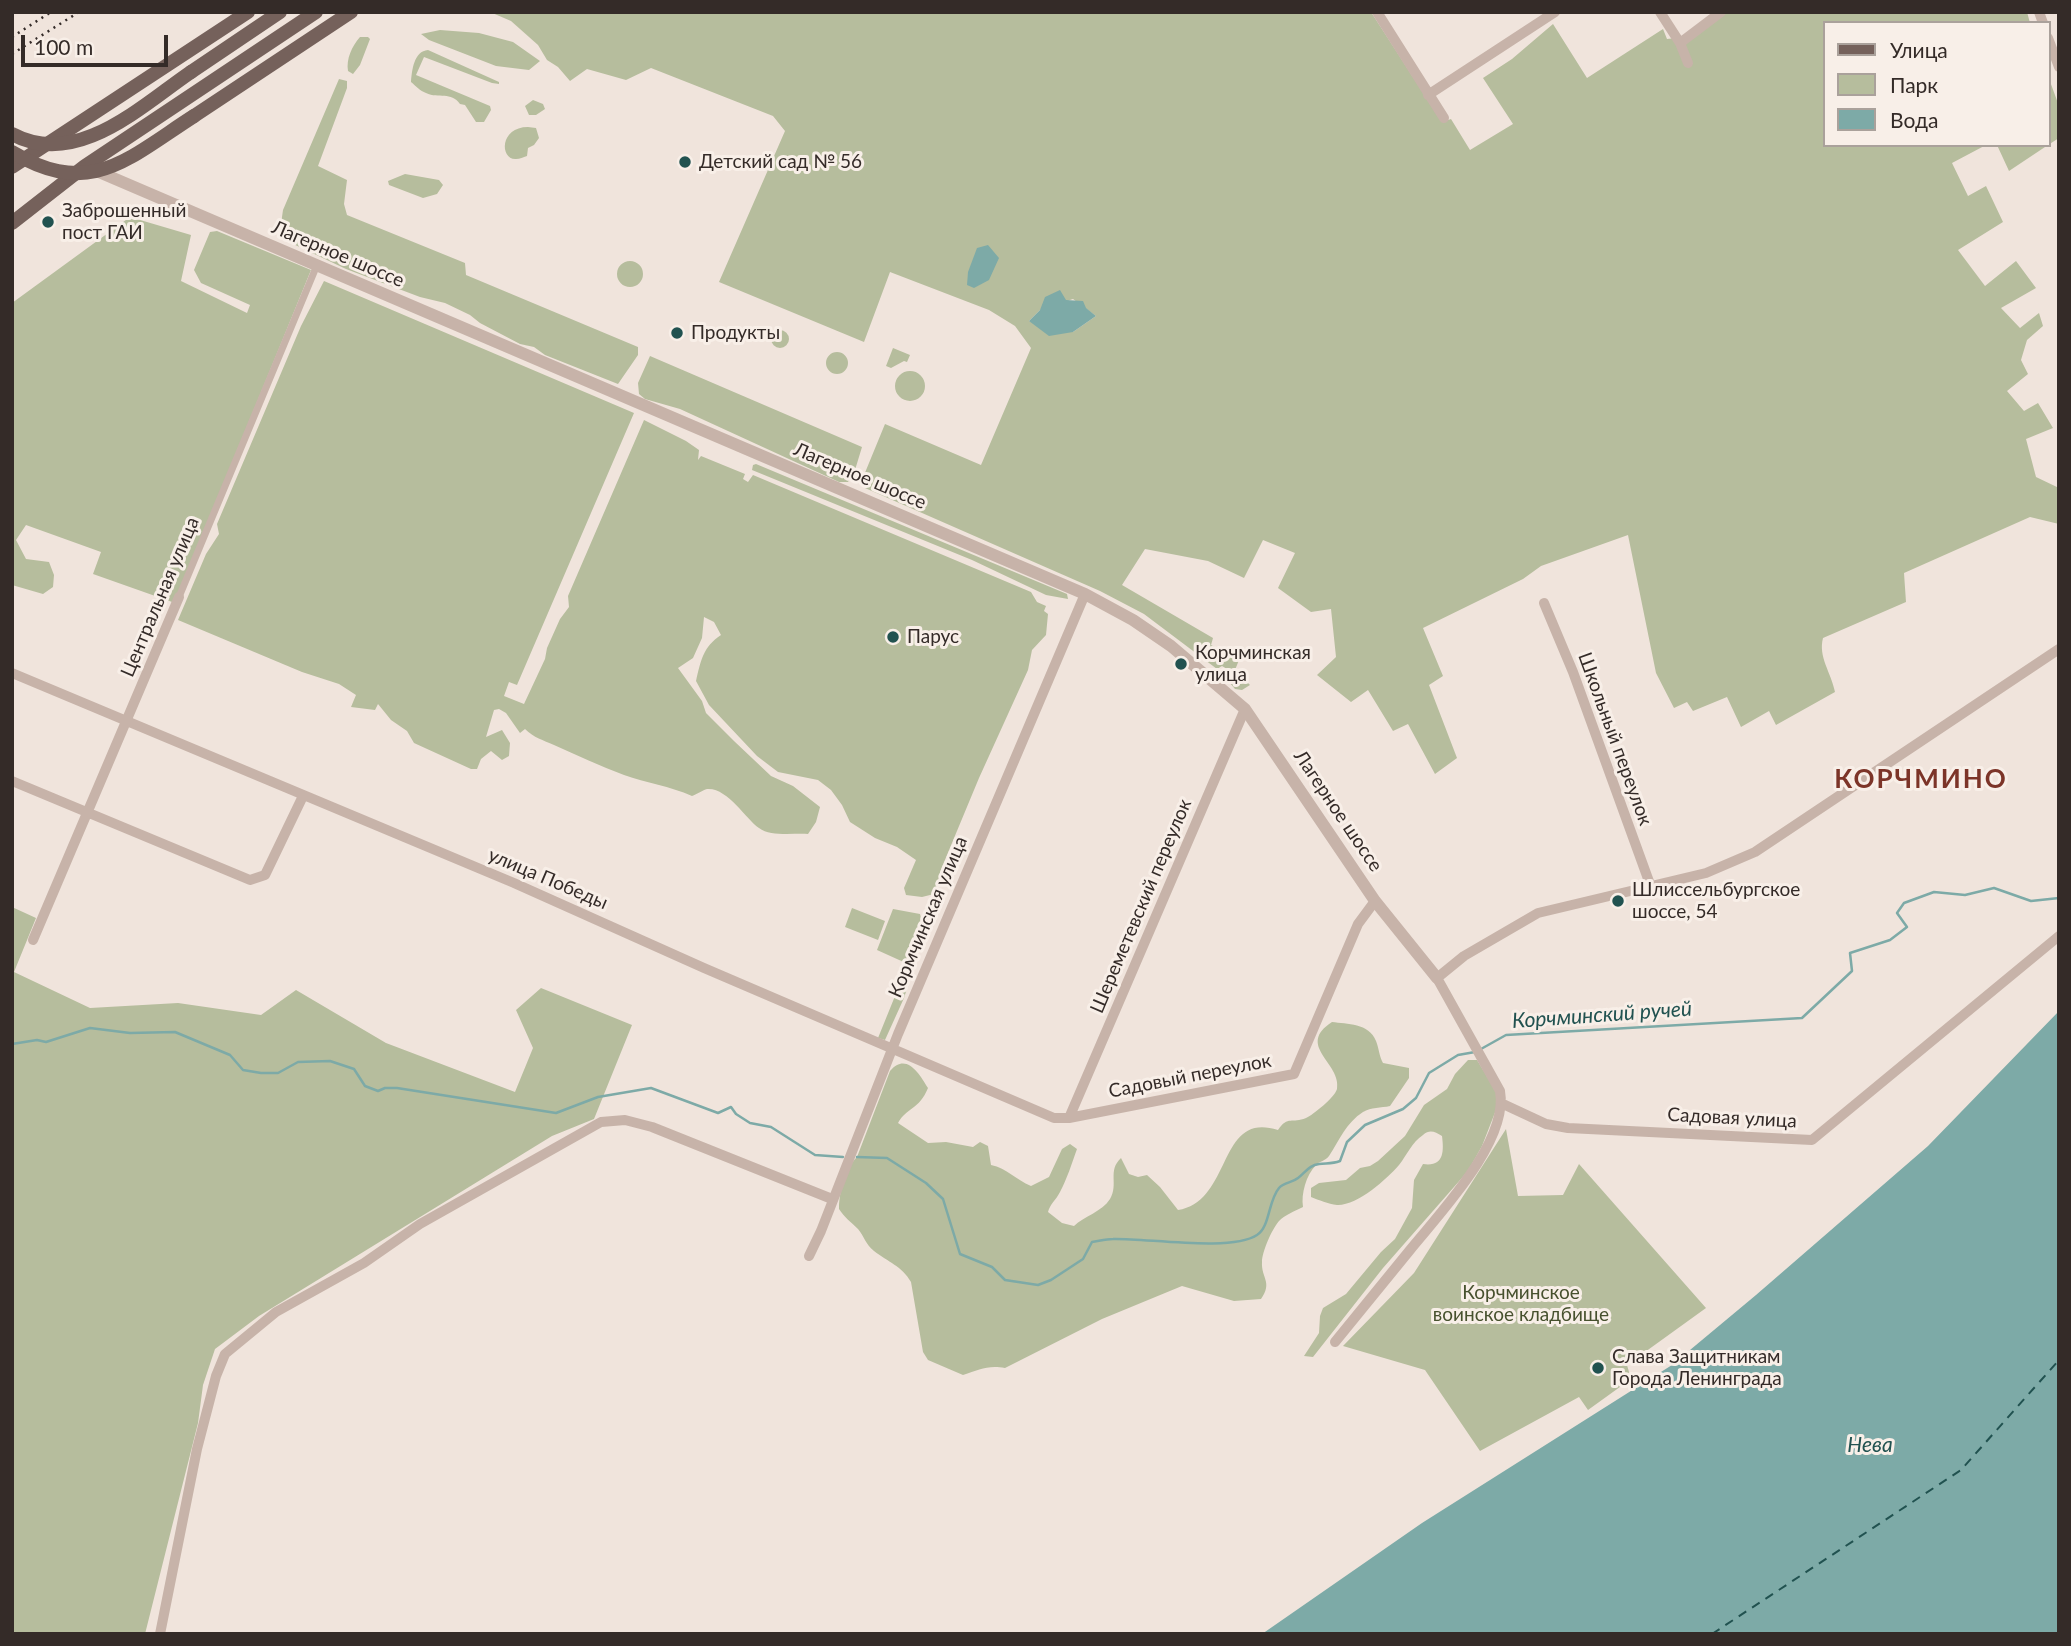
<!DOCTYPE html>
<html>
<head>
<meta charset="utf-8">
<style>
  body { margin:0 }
  #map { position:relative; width:2071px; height:1646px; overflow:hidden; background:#f0e4dc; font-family:Lato,sans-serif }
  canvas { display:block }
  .frame { position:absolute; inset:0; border:14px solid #342b28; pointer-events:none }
  .legend { position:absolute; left:1823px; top:21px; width:228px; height:126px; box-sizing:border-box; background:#f8efe8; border:2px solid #aaa19b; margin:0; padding:9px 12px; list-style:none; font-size:21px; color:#342b28 }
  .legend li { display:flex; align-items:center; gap:14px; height:35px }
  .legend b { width:35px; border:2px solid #aaa19b }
  .scale { position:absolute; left:21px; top:35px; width:147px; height:32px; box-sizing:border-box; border:4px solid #342b28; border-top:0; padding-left:9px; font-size:21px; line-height:24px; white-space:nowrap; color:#342b28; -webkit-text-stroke:5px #f8efe8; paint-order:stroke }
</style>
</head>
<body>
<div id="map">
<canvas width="2071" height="1646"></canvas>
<div class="frame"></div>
<ul class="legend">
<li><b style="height:9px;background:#75615b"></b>Улица</li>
<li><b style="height:19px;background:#b6bd9d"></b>Парк</li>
<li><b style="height:19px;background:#7daaa7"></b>Вода</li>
</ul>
<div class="scale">100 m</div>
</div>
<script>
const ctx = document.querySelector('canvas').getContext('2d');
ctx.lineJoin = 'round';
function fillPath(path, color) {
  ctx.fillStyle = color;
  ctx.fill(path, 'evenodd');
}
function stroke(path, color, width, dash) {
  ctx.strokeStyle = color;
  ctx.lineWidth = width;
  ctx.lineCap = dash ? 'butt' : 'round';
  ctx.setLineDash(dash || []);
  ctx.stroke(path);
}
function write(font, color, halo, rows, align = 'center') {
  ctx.font = font + ' Lato,sans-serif';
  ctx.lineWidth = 6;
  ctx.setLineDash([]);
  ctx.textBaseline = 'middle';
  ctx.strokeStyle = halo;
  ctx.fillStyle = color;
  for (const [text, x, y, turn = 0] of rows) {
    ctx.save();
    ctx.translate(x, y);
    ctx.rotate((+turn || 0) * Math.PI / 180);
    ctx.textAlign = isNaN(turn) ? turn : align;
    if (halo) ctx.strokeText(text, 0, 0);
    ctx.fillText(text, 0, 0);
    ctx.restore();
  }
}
const green = new Path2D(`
  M490 12H1371L1442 122 1451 119 1470 150 1513 124 1483 78 1512 59 1553 24 1587 78 1663 29 1667 39 1685 37 1723 12H2027L2030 23H1824V145H1986L1952 163 1968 196 1986 186 2003 222 1958 250 1985 286 2016 261 2036 288 2001 308 2020 328 2039 313 2043 326 2027 340 2021 360 2028 374 2007 391 2024 411 2038 403 2053 428 2026 439 2036 477 2059 488V524L2030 517 1904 573 1906 602 1823 638C1818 657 1831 672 1835 692L1776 725 1769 711 1741 727 1727 697 1693 711 1687 702 1674 708 1656 673 1628 535 1541 566 1523 579 1423 628 1443 676 1429 685 1457 758 1435 774 1408 724 1393 731 1368 690 1351 702 1317 675 1336 657 1331 609 1311 612 1278 588 1295 553 1263 540 1244 578 1208 561 1145 549 1122 585 1213 638 1211 645 1239 660 1235 670 1250 685 1242 690 1235 689 1223 675 1227 669 1222 666 1217 669 1144 614 1100 591 865 488 862 480 885 424 981 465 1031 348 1015 326 989 310 890 272 864 342 719 282 785 131 773 116 651 68 626 80 587 69 570 81 558 67 547 60 538 45 511 21ZM1073 299 1096 316 1073 332 1029 321 1040 310Z
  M440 30 479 33 513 42 540 61 529 70 496 66 429 40 421 34Z
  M360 37H368L370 39 360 65 353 74 348 71C346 59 352 46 360 37Z
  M428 50 499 82V84L492 83 424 57 416 75 490 106 491 110 484 122H476L465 105 460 104C451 91 439 99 426 93 420 91 416 86 411 82 412 70 414 51 428 50Z
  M2048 76 2059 106V138L2048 145Z
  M339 79 347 81V88L318 166 347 180 344 204 347 215 465 263 466 275 638 347V355L618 384 545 355 534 347 520 344 480 323 470 315 445 303 420 297 346 269 289 242 281 224 283 210Z
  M533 100 543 104 545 109 536 115H529L525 106Z
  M528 127 536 128 539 138 534 145 528 148 527 156C523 157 520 159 516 159 500 160 499 127 528 127Z
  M1997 145H2048L2009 171Z
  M405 174 439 180 443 185 437 194 423 198 389 185 388 181Z
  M130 217 191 235 181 281 247 313 250 305 201 283 194 270 210 232 217 231 311 270 175 603 93 574 101 552 26 525 16 540 26 559 49 562 54 575 53 587 43 594 12 585V303Z
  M617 274a13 13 0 1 1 26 0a13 13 0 1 1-26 0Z
  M324 281 634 413 517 685 509 682 504 696 524 704 545 659 547 648 560 619 569 607 568 596 644 420 686 441 699 450 698 460 701 456 745 474 743 479 748 482 753 475 1031 592 1037 602 1046 606 1044 611 1048 614 1046 635 1032 650 1028 670 979 778 942 867 934 894 922 897 906 895 904 888 916 860 897 847 875 838 850 822 842 805 831 790 818 780 778 772 757 756 709 705 696 681C701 660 703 647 721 635L714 622 704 617 702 638 693 658 678 668 702 701 706 713 734 741 771 776 793 786 820 807 816 822 808 834C793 833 771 837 759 828 746 819 727 787 707 789 703 790 697 794 692 796 670 786 646 783 624 775 600 766 577 755 554 745 543 740 534 738 525 729L520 733 506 713 499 709 494 710 486 737 502 730 510 743 509 756 502 760 491 751 481 759 477 769H471L414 743 407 731 391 720 378 704 375 710 351 707 356 695 339 684 302 672 178 620 206 554 219 534 217 524 301 326Z
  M771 339a9 9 0 1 1 18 0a9 9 0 1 1-18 0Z
  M893 348 910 355 907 362 904 361 891 368 886 366Z
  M826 363a11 11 0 1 1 22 0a11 11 0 1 1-22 0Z
  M650 356 862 447 855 470 848 482H839L680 409 645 399 639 394 638 383Z
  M895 386a15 15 0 1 1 30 0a15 15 0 1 1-30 0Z
  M756 464 1067 594 1068 599 1046 595 972 560 752 470 753 465Z
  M12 907 36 918 14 972 90 1008 178 1003 261 1015 296 990 386 1043 515 1092 533 1048 516 1010 541 988 632 1025 594 1119 552 1136 259 1316 215 1349 203 1385 198 1423 145 1634H12Z
  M852 908 885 921 878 940 845 927Z
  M893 909 920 914 922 922 907 957 915 963 904 998 885 1040 878 1038 908 964 877 950Z
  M1332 1022C1347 1024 1369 1023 1376 1041 1379 1048 1379 1056 1383 1063L1409 1068V1078L1390 1106C1381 1108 1371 1107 1363 1112 1346 1123 1340 1139 1329 1156 1325 1161 1320 1161 1316 1165 1306 1175 1301 1194 1303 1207 1295 1211 1285 1215 1279 1221 1272 1229 1262 1252 1262 1262 1261 1278 1273 1282 1261 1299L1234 1301 1182 1286 1102 1319 1005 1368C987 1365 979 1370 963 1375L928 1360 923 1352 911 1282C902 1266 888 1262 874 1251 866 1245 864 1236 858 1229 851 1222 844 1217 839 1209 839 1192 845 1169 857 1157L890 1071C906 1052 919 1073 928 1088 919 1110 907 1107 898 1123L928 1143 946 1142 973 1147 980 1142 988 1146 991 1165C1007 1168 1016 1180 1031 1186L1049 1177 1062 1149 1070 1144 1077 1149C1072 1163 1067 1179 1060 1192 1056 1200 1050 1204 1048 1212L1062 1223 1074 1226C1084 1216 1102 1212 1110 1199 1119 1184 1107 1171 1121 1158L1129 1174 1138 1177 1147 1175 1160 1187 1178 1210C1233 1201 1217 1110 1278 1130 1288 1115 1292 1124 1306 1118 1313 1115 1335 1097 1337 1089 1342 1063 1295 1046 1332 1022Z
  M1468 1060H1477L1496 1091V1110L1482 1146 1468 1171 1383 1268 1313 1357 1304 1356 1319 1333 1320 1316 1323 1308 1346 1294 1381 1252 1395 1239 1412 1208 1414 1180 1423 1164C1444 1167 1444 1152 1442 1136 1435 1132 1430 1129 1423 1135 1412 1142 1407 1155 1399 1165 1387 1179 1357 1206 1337 1205 1328 1204 1319 1200 1311 1197V1188L1319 1183 1346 1180 1360 1168 1370 1166 1378 1161 1405 1136 1424 1105 1447 1089 1455 1074Z
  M1506 1129 1518 1196 1563 1195 1579 1164 1706 1308 1627 1365 1631 1379 1588 1410 1579 1397 1480 1451 1425 1370 1343 1346 1414 1273Z`);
const water = new Path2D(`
  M988 245 999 258 989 280 974 288 967 285 968 272 977 248Z
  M1060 290 1066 300 1083 301 1086 308 1096 316 1073 332 1049 336 1029 321 1040 310 1045 297Z
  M2059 1011V1634H1262L1422 1523 1672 1365 1756 1295 1928 1146Z`);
const stream = new Path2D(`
  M12 1044 37 1040 46 1042 90 1028 130 1033 175 1032 230 1055 243 1070 261 1073H278L298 1062 330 1061 354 1069 365 1086 378 1091 385 1088H397L556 1113 598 1097 651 1088 718 1113 731 1107 736 1114 750 1123 771 1127 815 1155 843 1157
  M1481 1049 1506 1035 1802 1018 1852 971 1850 953 1890 940 1907 927 1897 913 1904 903 1934 892 1965 895 1994 888 2031 901 2059 898
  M857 1157 887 1158 926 1183 943 1199 960 1254 992 1267 1005 1280 1038 1285 1051 1280 1083 1259 1092 1242C1099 1241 1106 1239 1113 1239 1146 1238 1231 1252 1257 1235 1270 1227 1268 1201 1279 1188 1284 1182 1292 1183 1298 1178 1305 1173 1309 1165 1319 1164 1327 1163 1332 1164 1340 1161L1347 1142 1365 1125 1403 1109 1416 1098 1429 1073 1458 1055 1475 1052`);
const ferry = new Path2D(`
  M1712 1634 1961 1470 2059 1360`);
const pedestrian = new Path2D(`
  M179 597 317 265`);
const minor = new Path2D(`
  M1377 12 1444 118
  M1660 12 1680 43 1688 63
  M2039 12 2043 23
  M2048 38 2059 67
  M1680 43 1721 12
  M1428 95 1555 12
  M1544 603 1573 672 1651 887
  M12 673 514 883 704 968 1054 1118H1069L1294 1074 1358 924 1375 901
  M12 781 250 880 265 875 303 796
  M33 940 179 597
  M1503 1104 1546 1124 1568 1128 1812 1140 2059 936
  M1069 1118 1245 709
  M809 1256 821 1231 898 1034 1085 594
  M1335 1342C1360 1311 1385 1281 1410 1250 1440 1213 1509 1141 1500 1091L1437 978 1464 956 1538 913 1706 873 1755 852 2059 649
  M160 1634 197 1449 216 1376 225 1354 276 1312 364 1263 420 1224 601 1122 625 1120 652 1127 832 1199`);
const tertiary = new Path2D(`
  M92 169 1085 594 1133 620 1171 646 1245 709 1375 901 1437 978`);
const primary = new Path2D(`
  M191 72 280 12
  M194 116 351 12
  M12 167 248 12
  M12 223 85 166 316 12`);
const rail = new Path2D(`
  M12 37 51 12
  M12 54 79 12`);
const primaryBridge = new Path2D(`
  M12 134C77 169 141 106 191 72
  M12 152C91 199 127 159 194 116`);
const markers = [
  [685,162,7,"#215250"],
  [48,222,7,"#215250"],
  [677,333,7,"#215250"],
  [893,637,7,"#215250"],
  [1181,664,7,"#215250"],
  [1618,901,7,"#215250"],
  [1598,1368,7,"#215250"]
];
const poiNames = [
  ["Детский сад № 56",699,162],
  ["Заброшенный",62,211],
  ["пост ГАИ",62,233],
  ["Продукты",691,333],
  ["Парус",907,637],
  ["Корчминская",1195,653],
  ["улица",1195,675],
  ["Шлиссельбургское",1632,890],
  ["шоссе, 54",1632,912],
  ["Слава Защитникам",1612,1357],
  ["Города Ленинграда",1612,1379]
];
const streetNames = [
  ["Лагерное шоссе",338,254,23],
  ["Лагерное шоссе",860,476,23],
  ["Центральная улица",160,597,-67],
  ["Школьный переулок",1615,739,70],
  ["Лагерное шоссе",1338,811,56],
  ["улица Победы",548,879,23],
  ["Шереметевский переулок",1141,906,-67],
  ["Кормчинская улица",928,917,-67],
  ["Садовый переулок",1190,1076,-11],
  ["Садовая улица",1732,1118,3]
];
const parkNames = [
  ["Корчминское",1521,1293],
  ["воинское кладбище",1521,1315]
];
const waterNames = [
  ["Корчминский ручей",1602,1015,-4],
  ["Нева",1870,1445]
];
const districtNames = [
  ["КОРЧМИНО",1921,780]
];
fillPath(green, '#b6bd9d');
fillPath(water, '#7daaa7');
stroke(stream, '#7daaa7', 2.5);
stroke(ferry, '#215250', 2, [9, 7]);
stroke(pedestrian, '#c7b3a9', 7);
stroke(minor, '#c7b3a9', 10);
stroke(tertiary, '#c7b3a9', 12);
stroke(primary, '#75615b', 14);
stroke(rail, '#342b28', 2.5, [2, 5]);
stroke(primaryBridge, '#75615b', 14);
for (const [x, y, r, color] of markers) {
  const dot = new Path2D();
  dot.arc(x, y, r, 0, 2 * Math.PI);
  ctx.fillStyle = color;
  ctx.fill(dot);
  stroke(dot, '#f8efe8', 2.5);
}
write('19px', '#342b28', '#f8efe8', poiNames, 'left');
write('19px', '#342b28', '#f8efe8', streetNames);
write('19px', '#47512e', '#f8efe8', parkNames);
write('italic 21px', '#215250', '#f8efe8', waterNames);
ctx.letterSpacing = '2px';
write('bold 26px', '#7c3428', '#f8efe8', districtNames);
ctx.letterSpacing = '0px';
</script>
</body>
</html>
